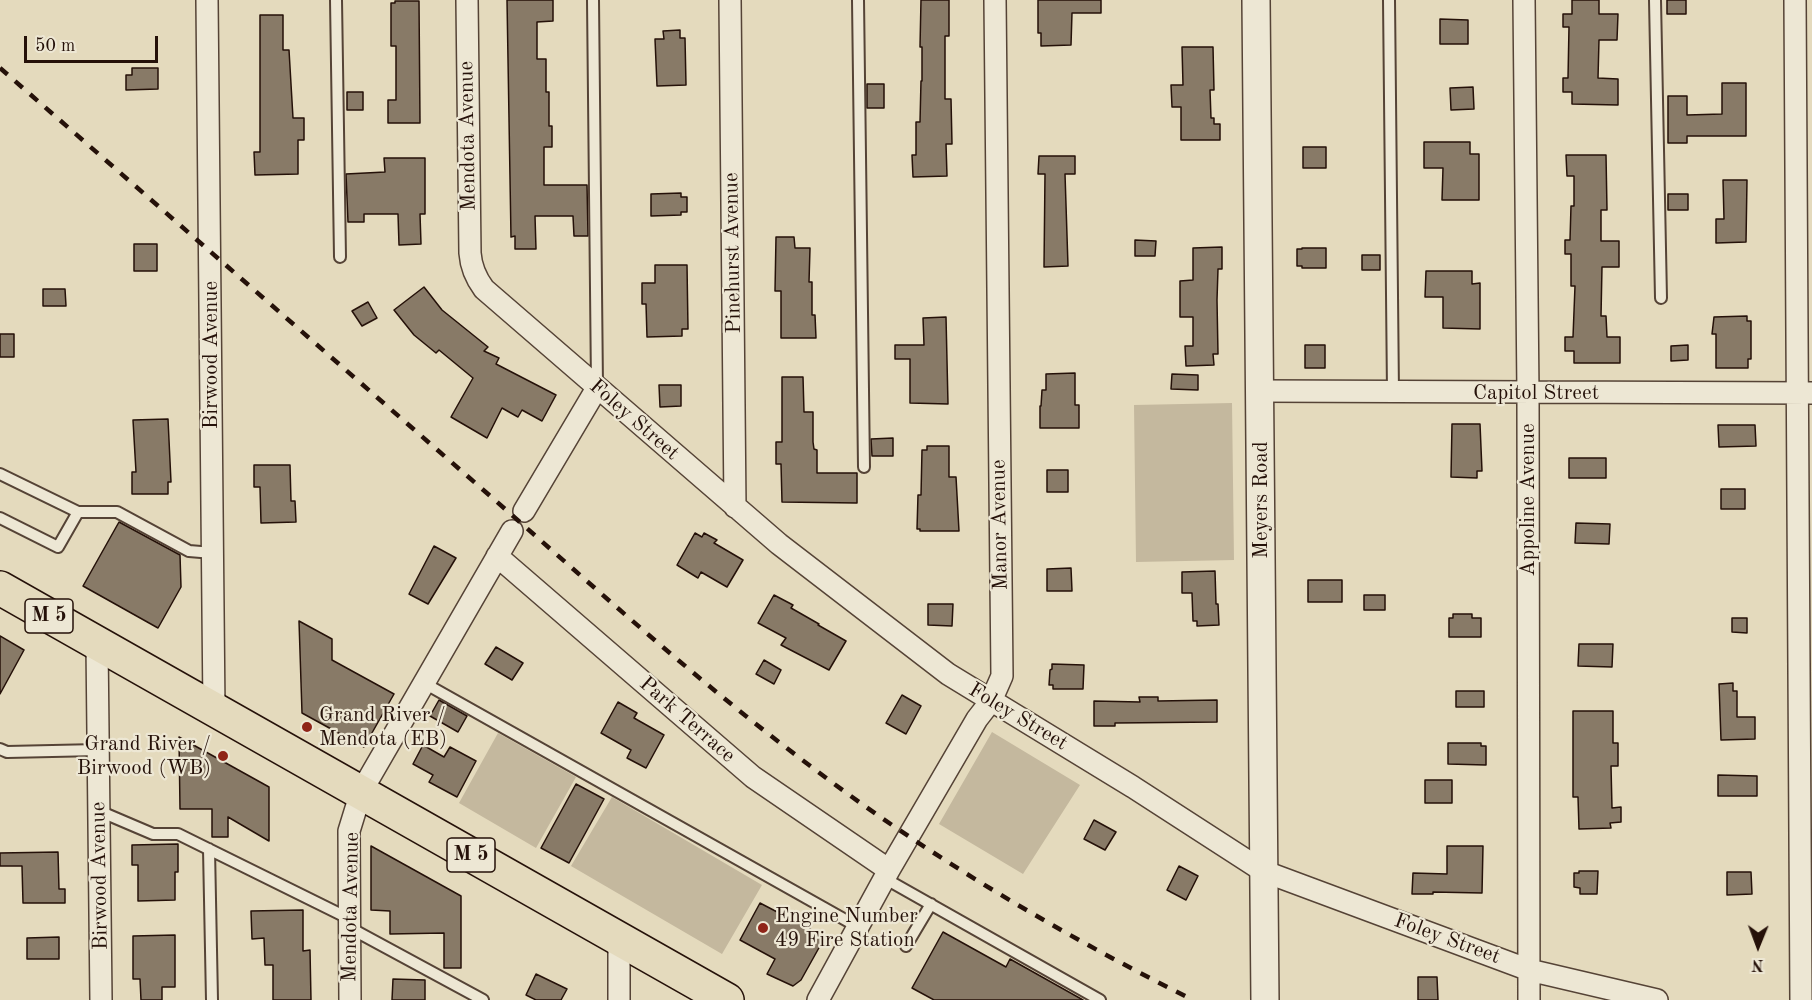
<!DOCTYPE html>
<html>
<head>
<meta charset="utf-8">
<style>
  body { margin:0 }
  #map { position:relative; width:1812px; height:1000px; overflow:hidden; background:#e4dabd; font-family:"Old Standard TT",serif }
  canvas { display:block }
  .north { position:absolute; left:1728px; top:916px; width:60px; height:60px; -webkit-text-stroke:4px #ede7d4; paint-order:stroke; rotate:181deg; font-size:16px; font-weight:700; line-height:24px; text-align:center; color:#251109 }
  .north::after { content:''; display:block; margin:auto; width:21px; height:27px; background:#251109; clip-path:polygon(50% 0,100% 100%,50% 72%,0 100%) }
  .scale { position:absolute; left:24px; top:36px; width:134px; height:27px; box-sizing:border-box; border:3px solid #251109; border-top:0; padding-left:8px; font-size:18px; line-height:21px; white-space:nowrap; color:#251109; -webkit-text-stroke:4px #ede7d4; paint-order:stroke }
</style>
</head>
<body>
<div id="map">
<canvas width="1812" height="1000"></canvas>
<div class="north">N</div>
<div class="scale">50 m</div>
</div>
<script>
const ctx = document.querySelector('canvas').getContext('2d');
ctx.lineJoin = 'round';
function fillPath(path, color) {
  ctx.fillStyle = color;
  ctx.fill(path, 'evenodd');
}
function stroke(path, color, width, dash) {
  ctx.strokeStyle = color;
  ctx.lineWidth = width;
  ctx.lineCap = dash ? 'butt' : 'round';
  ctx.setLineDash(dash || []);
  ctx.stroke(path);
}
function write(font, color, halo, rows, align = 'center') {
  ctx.font = font + ' "Old Standard TT",serif';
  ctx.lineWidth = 4.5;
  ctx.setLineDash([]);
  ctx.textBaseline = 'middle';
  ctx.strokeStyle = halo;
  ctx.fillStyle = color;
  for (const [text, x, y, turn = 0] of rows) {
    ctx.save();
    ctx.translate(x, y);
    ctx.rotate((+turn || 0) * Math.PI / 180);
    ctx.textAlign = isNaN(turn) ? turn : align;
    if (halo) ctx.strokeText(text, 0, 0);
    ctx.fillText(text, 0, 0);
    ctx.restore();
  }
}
const green = new Path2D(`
  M1232 403 1234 560 1136 562 1134 405Z
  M992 732 1080 785 1023 874 939 824Z
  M498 733 576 777 536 848 459 803Z
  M612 797 762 885 722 954 571 866Z`);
const building = new Path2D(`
  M507 0H553V21L537 22V59H546V92H549V126H552V147H544V185H587L588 236H574L573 216H535L536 249H515V236L511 237Z
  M921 0H949V36H945V99H951L952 144H946L947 176 913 177 912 155H916V122H920L921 81H922V47H920Z
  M1038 0H1101V13H1072L1071 45 1041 46V33H1038Z
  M1572 0H1599V14H1618L1617 40H1599L1598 78 1618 79V105L1572 104V92H1563V78H1568L1569 27H1563V14H1572Z
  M1667 0H1686V14H1667Z
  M395 1H419L420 123H388V100H396V46H391V3H395Z
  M260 15H283V50H289L293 118H304V140H298V174L255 175 254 152H260Z
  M1440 19 1468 20V44H1440Z
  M680 30V38H685L686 85 657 86 655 39H664L663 31Z
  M1182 47H1213L1214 90H1210L1211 118H1214V124H1220V140H1181V107H1172L1171 85H1183Z
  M132 68H158V89L126 90V75H132Z
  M1722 83H1746V136H1687V143H1668V96H1687V115L1722 114Z
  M867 84H884V108H867Z
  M1473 87 1474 109 1451 110 1450 88Z
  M347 92H363V110H347Z
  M1424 142H1470V154H1479V200H1442L1443 168H1424Z
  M1303 147H1326V168H1303Z
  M1566 155H1606L1607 210H1601V241H1619V267H1602L1601 316H1606L1607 337H1620V363H1574V351H1565V337H1573L1575 286H1571V254H1565V240H1570L1571 206H1574V176H1567Z
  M1039 156H1075V174H1065L1068 266 1044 267 1045 174H1038Z
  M384 158H425V214H420L421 244 399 245 398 214H364V222H348L346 174 385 172Z
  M1723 180H1747L1746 242 1716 243V219H1724Z
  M681 193V197H687V212H681V215L651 216V194Z
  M1668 194H1688V210H1668Z
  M776 237H794L795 248H810L809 282H812V315H815L816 338H781V291H775Z
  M1135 240 1156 241 1155 256H1135Z
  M134 244H157V271H134Z
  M1222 247V269H1218L1217 300 1218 354H1213L1214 365 1186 366 1185 346H1193V317H1180V281L1193 280V248Z
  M1302 248H1326V268H1302V266H1297V249H1302Z
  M1362 255H1380V270H1362Z
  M655 265H687L688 329H682V336L647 337 646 304H642V283H655Z
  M1426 271H1472V284L1480 283V329L1443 328V297H1425Z
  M424 287 442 310 488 347 484 351 499 358 496 364 556 395 542 421 522 410 518 417 502 408 487 438 451 417 473 378 439 350 436 353 414 335 394 310Z
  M43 289H65L66 306H43Z
  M368 302 377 318 362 326 352 311Z
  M1747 316V321H1751V359H1748V368H1716V334H1712L1714 317Z
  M946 317 948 404 910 403V359H895V345H924L923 318Z
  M0 334H14V357H0Z
  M1305 345H1325V368H1305Z
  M1688 345V360L1671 361V346Z
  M1075 373V405H1079V428H1040V406H1041L1042 390H1046V374Z
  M1172 374 1198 375V390L1171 389Z
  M782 377H803L804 412H813V442L814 449 817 450V473H857V503L782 502 781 464H776V442H782Z
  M659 385H681V406L660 407Z
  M168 419 171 482H168V494H132V472H136L133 420Z
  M1452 424H1480L1482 471H1477V478L1451 477Z
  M1718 425H1755L1756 446 1719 447Z
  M893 438V456H872L871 439Z
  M927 446H949V477H956L959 531H920V529H917L918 495H921L922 450H927Z
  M1569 458H1606V478H1569Z
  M254 465H290L291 501H295L296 522 261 523 260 487H254Z
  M1047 470H1068V492H1047Z
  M1721 489H1745V509H1721Z
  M119 522 180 555 181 587 158 628 83 586Z
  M1576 523 1610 524 1609 544 1575 543Z
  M695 533 702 537 704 533 717 540 714 543 743 560 727 587 701 572 698 578 677 565Z
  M434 546 456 558 428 604 409 594Z
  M1071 568 1072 591H1047V569Z
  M1215 571 1216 604H1218L1219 625 1197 626V621H1193L1192 593H1182V572Z
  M1308 580H1342V602H1308Z
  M774 595 793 605 791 608 819 624 818 625 846 641 829 670 781 645 786 638 758 623Z
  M1364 595H1385V610H1364Z
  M928 604H953L952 626 928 625Z
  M1453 614H1472V618H1481V637H1449V618H1453Z
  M1732 618H1747V633L1732 632Z
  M299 621 332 639V660L394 694 364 747 302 713Z
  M0 636 24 650 0 694Z
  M1579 644H1613L1612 667 1578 666Z
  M496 647 523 663 512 680 485 664Z
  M764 660 781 670 774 684 756 674Z
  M1052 664 1084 665 1083 689H1053V685H1049L1050 670 1052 669Z
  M1733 683V691H1737V717H1755V739L1721 740 1719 684Z
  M1456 691H1484V707H1456Z
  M902 695 921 706 906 734 886 723Z
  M1139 697H1158V701L1217 700V722L1115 723V726H1094V701L1140 702Z
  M439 700 467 716 458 732 430 716Z
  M618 702 637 713 634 718 664 735 646 768 627 758 631 750 601 733Z
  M1573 711H1613V743H1618V766H1611L1612 808 1621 807V822L1610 823 1611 828 1579 829 1578 797H1573Z
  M179 737 269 787V841L228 817V837H212V809H180Z
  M1448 743H1481V746H1486V765L1448 764Z
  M423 745 444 757 450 747 476 761 457 797 429 782 433 775 413 764Z
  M1718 775 1757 776V796H1718Z
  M1425 780H1452V803H1425Z
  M576 784 604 799 569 863 541 848Z
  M1094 820 1116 832 1105 850 1084 839Z
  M178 844V872H175V900L138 901V865H132V845Z
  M371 846 461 896V968H444V933L390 934V911L371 910Z
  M1447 846H1483L1482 893 1433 892V894H1412L1413 873 1447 874Z
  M58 852 59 889H65V903H23L22 866H0V853Z
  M1179 866 1198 876 1186 900 1167 890Z
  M1579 871H1598L1597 894H1580V888L1574 887V873H1579Z
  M1727 872H1751L1752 894 1727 895Z
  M760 903 825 937 801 980 793 986 767 974 775 959 740 940Z
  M303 910V951L310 950 311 1000H273V965H265L264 938 252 939 251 911Z
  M943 932 1006 967 1010 959 1083 1000H934L912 988Z
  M175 935V987H162V1000H141L140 979H133V936Z
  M59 937V959H27V938Z
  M536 974 567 989 561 1000H536L526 995Z
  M1418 977H1437L1438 1000H1418Z
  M393 979 425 980V1000H392Z`);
const service = new Path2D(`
  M336 0 340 257
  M593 0 597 385
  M858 0 864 467
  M1389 0 1393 392
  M1655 0 1661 298
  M0 474 78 512H117L189 551 213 553
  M0 518 58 547 78 512
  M424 683 858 927
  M0 749 7 752 98 750
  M99 811 153 834H178L350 919
  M209 849 212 1000
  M884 878 1100 1000
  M350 928 483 1000
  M906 946 931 904`);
const minor = new Path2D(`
  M207 0 214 710
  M467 0 470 253C471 267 475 277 484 289L779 544 948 674 1133 787 1263 871 1529 970 1657 1000
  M730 0 735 507
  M1524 0 1528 393 1529 1000
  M1795 0 1801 1000
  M1260 391 1811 393
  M524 511 597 388
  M497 556 753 777 889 870
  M97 644 101 1000
  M619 939V1000
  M350 1000 349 831 361 792 512 531
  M818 1000 889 870 977 719 991 701 1002 676 995 0`);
const tertiary = new Path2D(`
  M1256 0 1265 1000`);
const primary = new Path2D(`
  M0 588 727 1000`);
const rail = new Path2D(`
  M0 68C155 203 310 339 465 474 579 573 689 675 809 765 928 856 1059 933 1193 1000`);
const markers = [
  [307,727,6,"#8f2418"],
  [223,756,6,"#8f2418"],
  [763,928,6,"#8f2418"]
];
const shields = [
  [49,616,48],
  [471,855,48]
];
const shieldNames = [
  ["M 5",49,616],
  ["M 5",471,855]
];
const streetNames = [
  ["Mendota Avenue",468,136,-91],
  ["Pinehurst Avenue",733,253,-91],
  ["Birwood Avenue",211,355,-90],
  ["Capitol Street",1536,393],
  ["Foley Street",634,420,41],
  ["Meyers Road",1261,500,-90],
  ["Appoline Avenue",1528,500,-90],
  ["Manor Avenue",1000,525,-91],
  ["Foley Street",1018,717,31],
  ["Park Terrace",687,720,41],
  ["Birwood Avenue",100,876,-91],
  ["Mendota Avenue",351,907,-89],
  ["Foley Street",1447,939,20]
];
const poiNames = [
  ["Grand River /",319,715],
  ["Mendota (EB)",319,739],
  ["Grand River /",211,744,"right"],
  ["Birwood (WB)",211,768,"right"],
  ["Engine Number",775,916],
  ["49 Fire Station",775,940]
];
fillPath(green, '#c4b89e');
fillPath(building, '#887a67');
stroke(building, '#251109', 1.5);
stroke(service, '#554336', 14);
stroke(minor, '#554336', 24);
stroke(tertiary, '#554336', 30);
stroke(primary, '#251109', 36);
stroke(service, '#ede7d4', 10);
stroke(minor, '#ede7d4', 21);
stroke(tertiary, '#ede7d4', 27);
stroke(primary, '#e4dabd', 33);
stroke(rail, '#251109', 4.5, [10, 10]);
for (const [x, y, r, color] of markers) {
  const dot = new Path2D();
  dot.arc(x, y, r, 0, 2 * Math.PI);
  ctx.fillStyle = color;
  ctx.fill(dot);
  stroke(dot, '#ede7d4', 2);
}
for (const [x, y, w] of shields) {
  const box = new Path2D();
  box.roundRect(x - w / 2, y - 17, w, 34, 4.5);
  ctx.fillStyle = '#ede7d4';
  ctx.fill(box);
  stroke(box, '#251109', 1.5);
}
write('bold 20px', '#251109', null, shieldNames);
write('21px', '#251109', '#ede7d4', streetNames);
write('21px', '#251109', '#ede7d4', poiNames, 'left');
</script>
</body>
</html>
